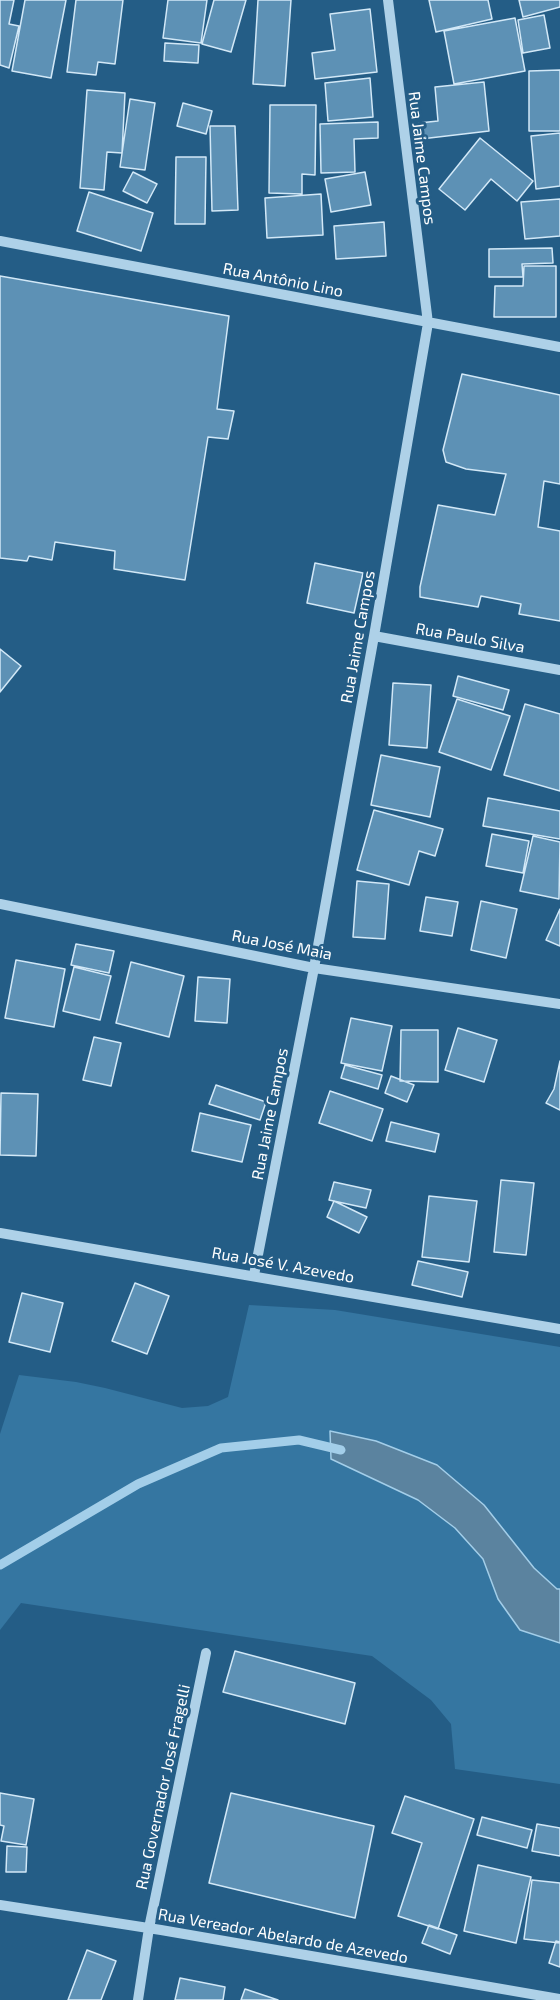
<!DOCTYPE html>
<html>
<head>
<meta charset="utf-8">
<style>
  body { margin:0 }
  canvas { display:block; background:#245d86 }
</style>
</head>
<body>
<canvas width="560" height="2000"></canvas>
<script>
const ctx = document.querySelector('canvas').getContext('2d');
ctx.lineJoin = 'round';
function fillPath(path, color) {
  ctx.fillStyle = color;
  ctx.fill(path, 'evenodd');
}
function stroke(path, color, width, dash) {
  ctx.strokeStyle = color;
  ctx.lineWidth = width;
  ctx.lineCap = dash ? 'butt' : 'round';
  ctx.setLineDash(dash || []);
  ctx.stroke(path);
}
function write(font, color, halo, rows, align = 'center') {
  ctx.font = font + ' "Exo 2",sans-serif';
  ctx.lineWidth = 6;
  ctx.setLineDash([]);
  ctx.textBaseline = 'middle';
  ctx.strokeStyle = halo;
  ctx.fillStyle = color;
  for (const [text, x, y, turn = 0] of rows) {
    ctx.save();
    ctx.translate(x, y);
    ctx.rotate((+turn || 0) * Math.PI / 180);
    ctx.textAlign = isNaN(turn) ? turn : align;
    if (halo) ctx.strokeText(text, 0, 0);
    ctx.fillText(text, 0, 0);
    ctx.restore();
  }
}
const green = new Path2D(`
  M249 1305 335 1310 560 1347V1589H557L534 1568 376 1441 330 1432 331 1459 418 1500 455 1528 483 1559 498 1599 520 1630 560 1643V1784L455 1769 451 1724 431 1700 372 1656 21 1603 0 1630V1434L19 1375 76 1382 105 1388 182 1408 208 1406 228 1397Z`);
const water = new Path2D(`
  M330 1431 376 1441 437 1465 484 1505 534 1568 557 1589H560V1643L520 1630 498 1599 483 1559 455 1528 418 1500 331 1459Z`);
const stream = new Path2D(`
  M0 1565 138 1484 221 1448 299 1440 341 1450`);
const building = new Path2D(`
  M0 0H14L9 24 19 26 9 68 0 65Z
  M25 0H66L51 78 12 71Z
  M76 0H123L115 64 98 62 96 75 67 72Z
  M168 0H207L201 43 163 38Z
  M214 0H246L231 52 202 44Z
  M258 0H291L285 86 253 84Z
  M429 0H488L492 19 436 32Z
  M519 0H560V7L523 17Z
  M370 9 377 72 315 79 312 53 335 50 330 14Z
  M544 15 550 48 523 53 518 20Z
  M515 18 525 71 454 84 444 31Z
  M165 43 199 45 198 63 164 61Z
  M560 70V131H529V71Z
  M370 78 373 117 328 121 325 83Z
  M484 82 489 131 421 139 419 123 438 121 435 87Z
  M87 90 125 93 122 153 107 152 104 190 80 188Z
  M130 99 155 103 145 170 120 167Z
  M183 103 212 111 206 134 177 126Z
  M270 105H316L315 175 302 174V194L269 193Z
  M378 122V138L354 139 355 172 321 173 320 124Z
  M210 126H235L238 210 212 211Z
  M560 133V186L536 189 531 136Z
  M480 138 533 181 517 201 491 179 465 210 439 189Z
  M176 157H206L205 224H175Z
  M133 172 157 184 147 203 123 191Z
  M365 172 371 205 331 212 325 179Z
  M89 192 153 213 141 251 77 231Z
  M321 194 323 235 267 238 265 198Z
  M560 199V236L525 239 521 202Z
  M384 222 386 256 336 259 334 226Z
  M552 248 553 263 522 264 523 277H489V249Z
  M524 266H556V317H494L495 286H523Z
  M0 276 229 316 217 409 234 411 228 439 208 437 185 580 114 569 115 551 55 542 52 560 29 556 27 561 0 558Z
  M462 374 560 395V484L544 481 538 527 560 531V621L519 614 521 604 481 596 478 607 420 597V587L438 505 495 515 506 474 466 469 446 462 443 450Z
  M315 563 363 573 354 613 307 603Z
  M0 649 21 666 0 692Z
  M458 676 509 690 503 710 453 696Z
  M393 683 431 685 427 748 389 745Z
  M457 699 510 716 491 770 439 752Z
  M525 704 560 714V791L504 775Z
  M381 755 440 767 430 817 371 805Z
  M488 798 560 811V839L483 826Z
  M374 810 443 829 435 856 419 851 409 885 357 870Z
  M492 834 529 841 523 873 486 866Z
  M533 836 560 842 559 899 520 891Z
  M357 881 389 884 385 939 353 937Z
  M426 897 458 902 452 936 420 931Z
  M481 901 517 909 506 958 471 950Z
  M560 909V946L546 940Z
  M76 944 114 951 109 973 71 965Z
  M16 960 65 969 54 1027 5 1018Z
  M131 962 184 976 169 1037 116 1023Z
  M74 967 111 976 100 1020 63 1011Z
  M198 977 230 979 227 1023 195 1021Z
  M351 1018 392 1026 382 1071 341 1063Z
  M458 1028 497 1040 484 1082 445 1070Z
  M401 1030H438V1082L400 1081Z
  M94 1037 121 1043 111 1086 83 1080Z
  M560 1061V1110L546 1103 554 1089Z
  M345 1065 382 1075 378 1089 341 1078Z
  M391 1076 414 1085 407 1102 385 1093Z
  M216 1085 266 1102 260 1120 209 1104Z
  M330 1091 383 1109 372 1141 319 1123Z
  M1 1093 38 1094 36 1156 0 1155Z
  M200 1113 251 1125 242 1162 192 1151Z
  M391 1122 439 1134 435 1152 386 1141Z
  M501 1180 534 1183 526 1255 494 1252Z
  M334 1182 371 1190 366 1208 329 1200Z
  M429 1196 477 1201 469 1262 422 1257Z
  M334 1201 367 1217 359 1233 327 1217Z
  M418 1261 468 1272 462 1297 412 1285Z
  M135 1283 169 1296 147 1354 112 1341Z
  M22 1293 63 1303 50 1352 9 1342Z
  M235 1651 355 1683 345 1724 223 1692Z
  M0 1793 34 1799 26 1845 1 1841 4 1826 0 1825Z
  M231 1793 374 1826 355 1918 209 1883Z
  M405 1796 474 1819 438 1929 398 1916 422 1843 392 1833Z
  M482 1817 532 1830 527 1848 477 1835Z
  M537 1824 560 1828V1856L532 1851Z
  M7 1846 27 1847 26 1872H6Z
  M478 1865 531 1877 516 1943 464 1931Z
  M532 1880 560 1883V1943L524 1939Z
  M429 1925 457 1935 450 1954 422 1943Z
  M556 1941 560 1942V1967L549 1963Z
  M87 1950 116 1961 101 2000H68Z
  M180 1978 225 1987 223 2000H175Z
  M245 1989 278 2000H241Z`);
const minor = new Path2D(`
  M0 241 560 347
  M374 636 560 670
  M0 904 314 968 560 1004
  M0 1233 560 1329
  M254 1275 314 968 374 636 428 323 388 0
  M0 1905 161 1930 560 1999
  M138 2000 149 1928 206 1653`);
const streetNames = [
  ["Rua Jaime Campos",422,158,83],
  ["Rua Antônio Lino",283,280,11],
  ["Rua Jaime Campos",358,637,-80],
  ["Rua Paulo Silva",470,638,10],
  ["Rua José Maia",282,945,11],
  ["Rua Jaime Campos",270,1114,-79],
  ["Rua José V. Azevedo",283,1265,10],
  ["Rua Governador José Fragelli",163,1787,-78],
  ["Rua Vereador Abelardo de Azevedo",283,1936,10]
];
fillPath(green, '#3576a1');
fillPath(water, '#5b839f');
stroke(water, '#a3cee9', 1.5);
stroke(stream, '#a3cee9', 9);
fillPath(building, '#5d91b5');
stroke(building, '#d2e8f7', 1.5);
stroke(minor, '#aed1e8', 10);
write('16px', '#fff', '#245d86', streetNames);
</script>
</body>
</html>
